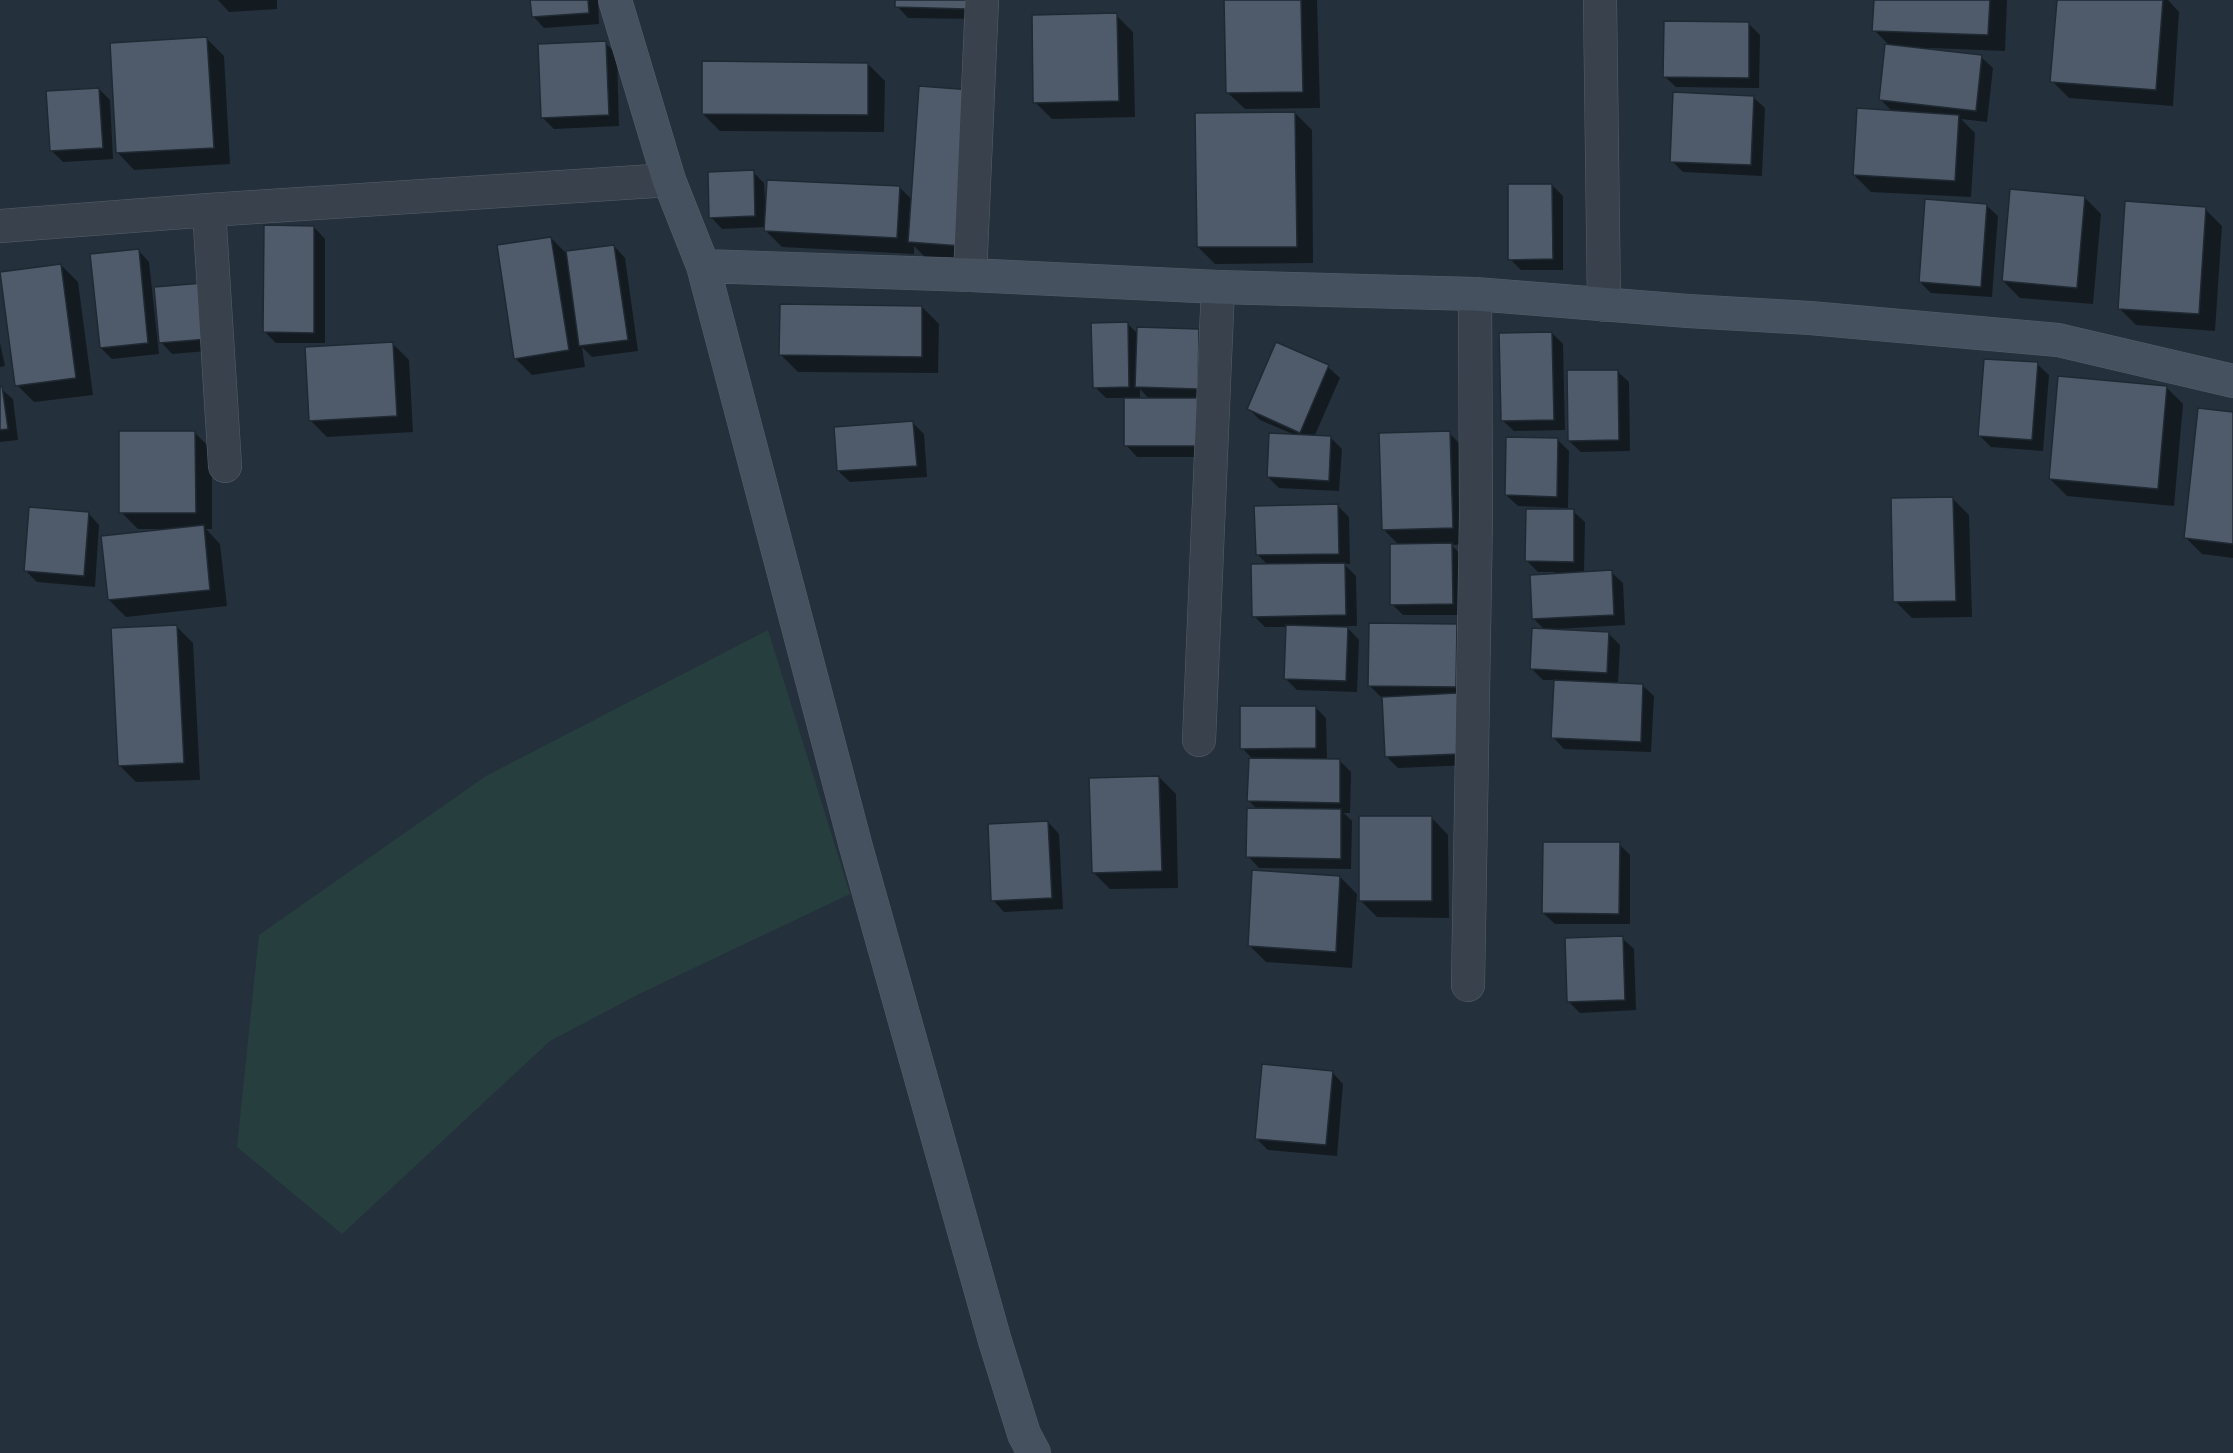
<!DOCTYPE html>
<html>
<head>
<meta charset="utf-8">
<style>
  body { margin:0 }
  canvas { display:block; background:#24303c }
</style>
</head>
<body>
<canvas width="2233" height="1453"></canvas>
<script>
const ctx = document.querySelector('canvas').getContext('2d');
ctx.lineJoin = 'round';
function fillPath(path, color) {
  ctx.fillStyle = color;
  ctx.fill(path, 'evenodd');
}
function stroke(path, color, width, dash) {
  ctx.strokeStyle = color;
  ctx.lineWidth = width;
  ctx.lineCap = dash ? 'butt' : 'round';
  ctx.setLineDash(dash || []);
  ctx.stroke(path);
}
const green = new Path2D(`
  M768 630 850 894 639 994 550 1041 342 1234 237 1147 259 935 486 776Z`);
const shadow = new Path2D(`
  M218 0H277V9L229 12Z
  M532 0H598L599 24 544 28 533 16Z
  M897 0H978L977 19 908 18 897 6Z
  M1226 0H1317L1320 108 1245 109 1228 93Z
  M1875 0H2007L2005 51 1930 48V51L1981 57 1993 68 1987 122 1961 119 1975 133 1971 197 1871 192 1854 175 1893 112 1881 100 1890 46 1874 30Z
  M2058 0H2168L2179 12 2173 106 2069 98 2052 81Z
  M1116 15 1133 32 1135 117 1052 119 1035 102Z
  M1749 24 1760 35 1759 88 1676 87 1664 76Z
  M207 39 224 56 230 164 134 170 118 153Z
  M605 43 617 54 619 126 554 129 542 117Z
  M868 64 885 81 884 132 720 131 703 114Z
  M99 89 110 100 113 159 63 162 51 150Z
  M1753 97 1765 108 1762 176 1683 172 1672 161Z
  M1295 113 1312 130 1313 263 1215 264 1198 247Z
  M753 172 764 183 765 200 899 187 978 263 927 259 914 246V254L782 247 765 230 766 227 722 229 711 217Z
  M1552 185 1563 196V270H1521L1510 259Z
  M2084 197 2101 214 2093 304 2020 298 2003 281Z
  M1986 205 1998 216 1992 297 1931 293 1920 282Z
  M2205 209 2222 226 2215 331 2136 325 2119 308Z
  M314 227 325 239V343H276L265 332Z
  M551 238 566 253 614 246 625 258 638 351 592 357 582 347 585 367 532 375 515 358Z
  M138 250 149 262 159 354 112 359 101 348Z
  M61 265 78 282 93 395 34 402 17 385Z
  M156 289 219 350 172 354 161 342Z
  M922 307 939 324 938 373 798 372 781 355Z
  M1127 323 1138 334 1198 330 1209 341 1207 457H1137L1126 445 1125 398H1106L1095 387ZM1140 389 1150 400H1140Z
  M1552 333 1563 344 1565 430 1514 431 1502 420Z
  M0 343 5 366 0 367Z
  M392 343 409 360 413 432 327 437 310 420Z
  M2037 364 2049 375 2043 451 1991 447 1980 436Z
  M1328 367 1340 378 1314 437H1330L1342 449 1339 491 1279 488 1268 477 1295 435 1260 420 1249 409Z
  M1617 371 1629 382 1630 451 1581 452 1569 441Z
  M2166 387 2183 404 2174 506 2067 496 2050 479Z
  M0 388 13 399 18 440 0 442Z
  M2233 414V558L2202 554 2185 537Z
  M913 423 924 434 927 477 850 482 838 471Z
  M195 433 212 450V529H206L220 544 227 606 126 617 109 600 159 532V529H138L121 512Z
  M1449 433 1466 450 1469 544 1451 545 1463 556V615H1403L1392 604 1399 545 1383 529Z
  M1558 440 1569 451 1568 508 1518 506 1506 495Z
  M1952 498 1969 515 1972 617 1912 618 1895 601Z
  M1338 506 1349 517 1350 564H1344L1356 576 1357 626H1346L1359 640 1357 692 1297 690 1286 679 1287 627H1265L1254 616 1269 566 1257 554Z
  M1573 511 1585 522 1584 573 1611 572 1623 583 1625 625 1558 629V631L1609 634 1620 645 1618 684 1642 685 1654 696 1651 752 1564 749 1553 737 1555 680H1543L1531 668 1545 630 1533 618 1555 572H1538L1527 561Z
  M88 513 99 525 95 587 37 582 26 571Z
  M1456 625 1467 636 1471 765 1398 768 1387 757 1384 697H1381L1370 686Z
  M176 626 193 643 200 780 136 782 119 765Z
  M1315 707 1326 718 1327 760H1339L1351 772 1350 813H1344L1352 821 1351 869 1259 868 1248 856 1257 809 1249 801 1253 759 1242 748Z
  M1159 777 1176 794 1178 888 1110 889 1093 872Z
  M1432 818 1448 835 1449 918 1377 917 1360 900Z
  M1048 822 1059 834 1063 909 1004 912 993 900Z
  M1619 844 1630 855V924H1555L1543 913Z
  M1340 877 1357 894 1352 968 1266 962 1249 945Z
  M1622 938 1634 949 1636 1010 1580 1013 1569 1002Z
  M1332 1072 1343 1084 1337 1156 1268 1150 1257 1139Z`);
const building = new Path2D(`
  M530 0H588L589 13 532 17Z
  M895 0H967L966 9 895 7Z
  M1224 0H1301L1303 92 1226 93Z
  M1874 0H1990L1988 35 1872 31Z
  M2057 0H2163L2156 90 2050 82Z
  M1117 13 1119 101 1033 103 1032 15Z
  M1664 21 1749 22V78L1663 77Z
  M207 37 214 148 116 153 110 43Z
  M606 41 609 115 541 118 538 44Z
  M1885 44 1982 55 1976 111 1879 100Z
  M702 61 868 63V115L702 114Z
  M919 86 972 90 961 246 908 242Z
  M99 88 103 148 50 151 46 91Z
  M1673 92 1754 96 1751 165 1670 162Z
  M1857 108 1959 115 1955 181 1853 175Z
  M1295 112 1297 247H1197L1195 113Z
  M754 170 755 216 709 218 708 172Z
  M767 180 900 186 897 238 764 231Z
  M1508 184H1552L1553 259 1508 260Z
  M2010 189 2085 196 2077 288 2002 281Z
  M1925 199 1987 204 1981 287 1919 282Z
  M2125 201 2206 207 2199 314 2118 309Z
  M264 225 314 226V333L263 332Z
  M551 237 569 350 514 359 497 245Z
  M614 245 628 340 579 346 566 251Z
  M139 249 148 343 100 348 90 254Z
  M61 264 76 378 15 386 0 272Z
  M203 283 208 339 159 343 154 287Z
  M780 304 922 306V357L779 355Z
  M1128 322 1129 387 1093 388 1091 323Z
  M1137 327 1199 329 1198 389 1135 387Z
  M1552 332 1554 420 1501 421 1499 333Z
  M393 342 397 416 309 421 305 347Z
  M1276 342 1329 365 1300 433 1247 409Z
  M1984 359 2038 362 2032 440 1978 436Z
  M1567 370H1618L1619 440 1568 441Z
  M2058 376 2167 386 2158 489 2049 479Z
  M2 386 8 429 0 430V387Z
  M1124 398H1197V446H1124Z
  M2198 408 2233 412V544L2184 538Z
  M913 421 917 466 837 471 834 427Z
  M119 431H195L196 513H119Z
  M1450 431 1453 528 1382 530 1379 433Z
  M1269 433 1331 436 1329 481 1267 477Z
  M1506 437 1558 438 1557 497 1505 495Z
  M1953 497 1956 601 1893 602 1891 498Z
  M1338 504 1339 554 1256 555 1254 506Z
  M29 507 89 512 84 576 24 571Z
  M1526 509H1574V562L1525 561Z
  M204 525 210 590 108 600 101 536Z
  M1452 543 1453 604 1390 605V544Z
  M1345 563 1346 615 1252 617 1251 564Z
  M1612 570 1614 615 1532 619 1530 575Z
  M1369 623 1457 624 1456 687 1368 686Z
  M177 625 184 763 118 766 111 628Z
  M1286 625 1348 627 1346 681 1284 679Z
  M1532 628 1609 632 1607 673 1530 669Z
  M1554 680 1643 684 1641 742 1551 738Z
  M1457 693 1460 754 1385 757 1382 697Z
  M1240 706H1316V748L1240 749Z
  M1249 758 1340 759V803L1247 801Z
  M1159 776 1162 871 1092 873 1089 778Z
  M1247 808 1341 809V859L1246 857Z
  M1359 816H1432V901H1359Z
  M1048 821 1052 898 991 901 988 824Z
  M1543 842H1620L1619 914 1542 913Z
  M1252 870 1340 876 1336 952 1248 946Z
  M1623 936 1625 1000 1567 1002 1565 938Z
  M1262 1064 1333 1071 1326 1145 1255 1139Z`);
const street = new Path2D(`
  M1600 0 1604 305
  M209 210 225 466
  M0 226 209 210 669 180
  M970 275 982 0
  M1199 740 1218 287
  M1468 985 1476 514 1475 294`);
const secondary = new Path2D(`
  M615 0 669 180 703 266 856 847 995 1341 1024 1434 1034 1453
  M703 266 970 275 1218 287 1475 294 1688 311 1810 318 2058 340 2233 381`);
fillPath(green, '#273e3e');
fillPath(shadow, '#0007');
fillPath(building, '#4f5b6a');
stroke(building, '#1f2933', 1.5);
stroke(street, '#565f6a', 34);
stroke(secondary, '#565f6a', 34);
stroke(street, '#38414c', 33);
stroke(secondary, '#46515f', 33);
</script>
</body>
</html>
